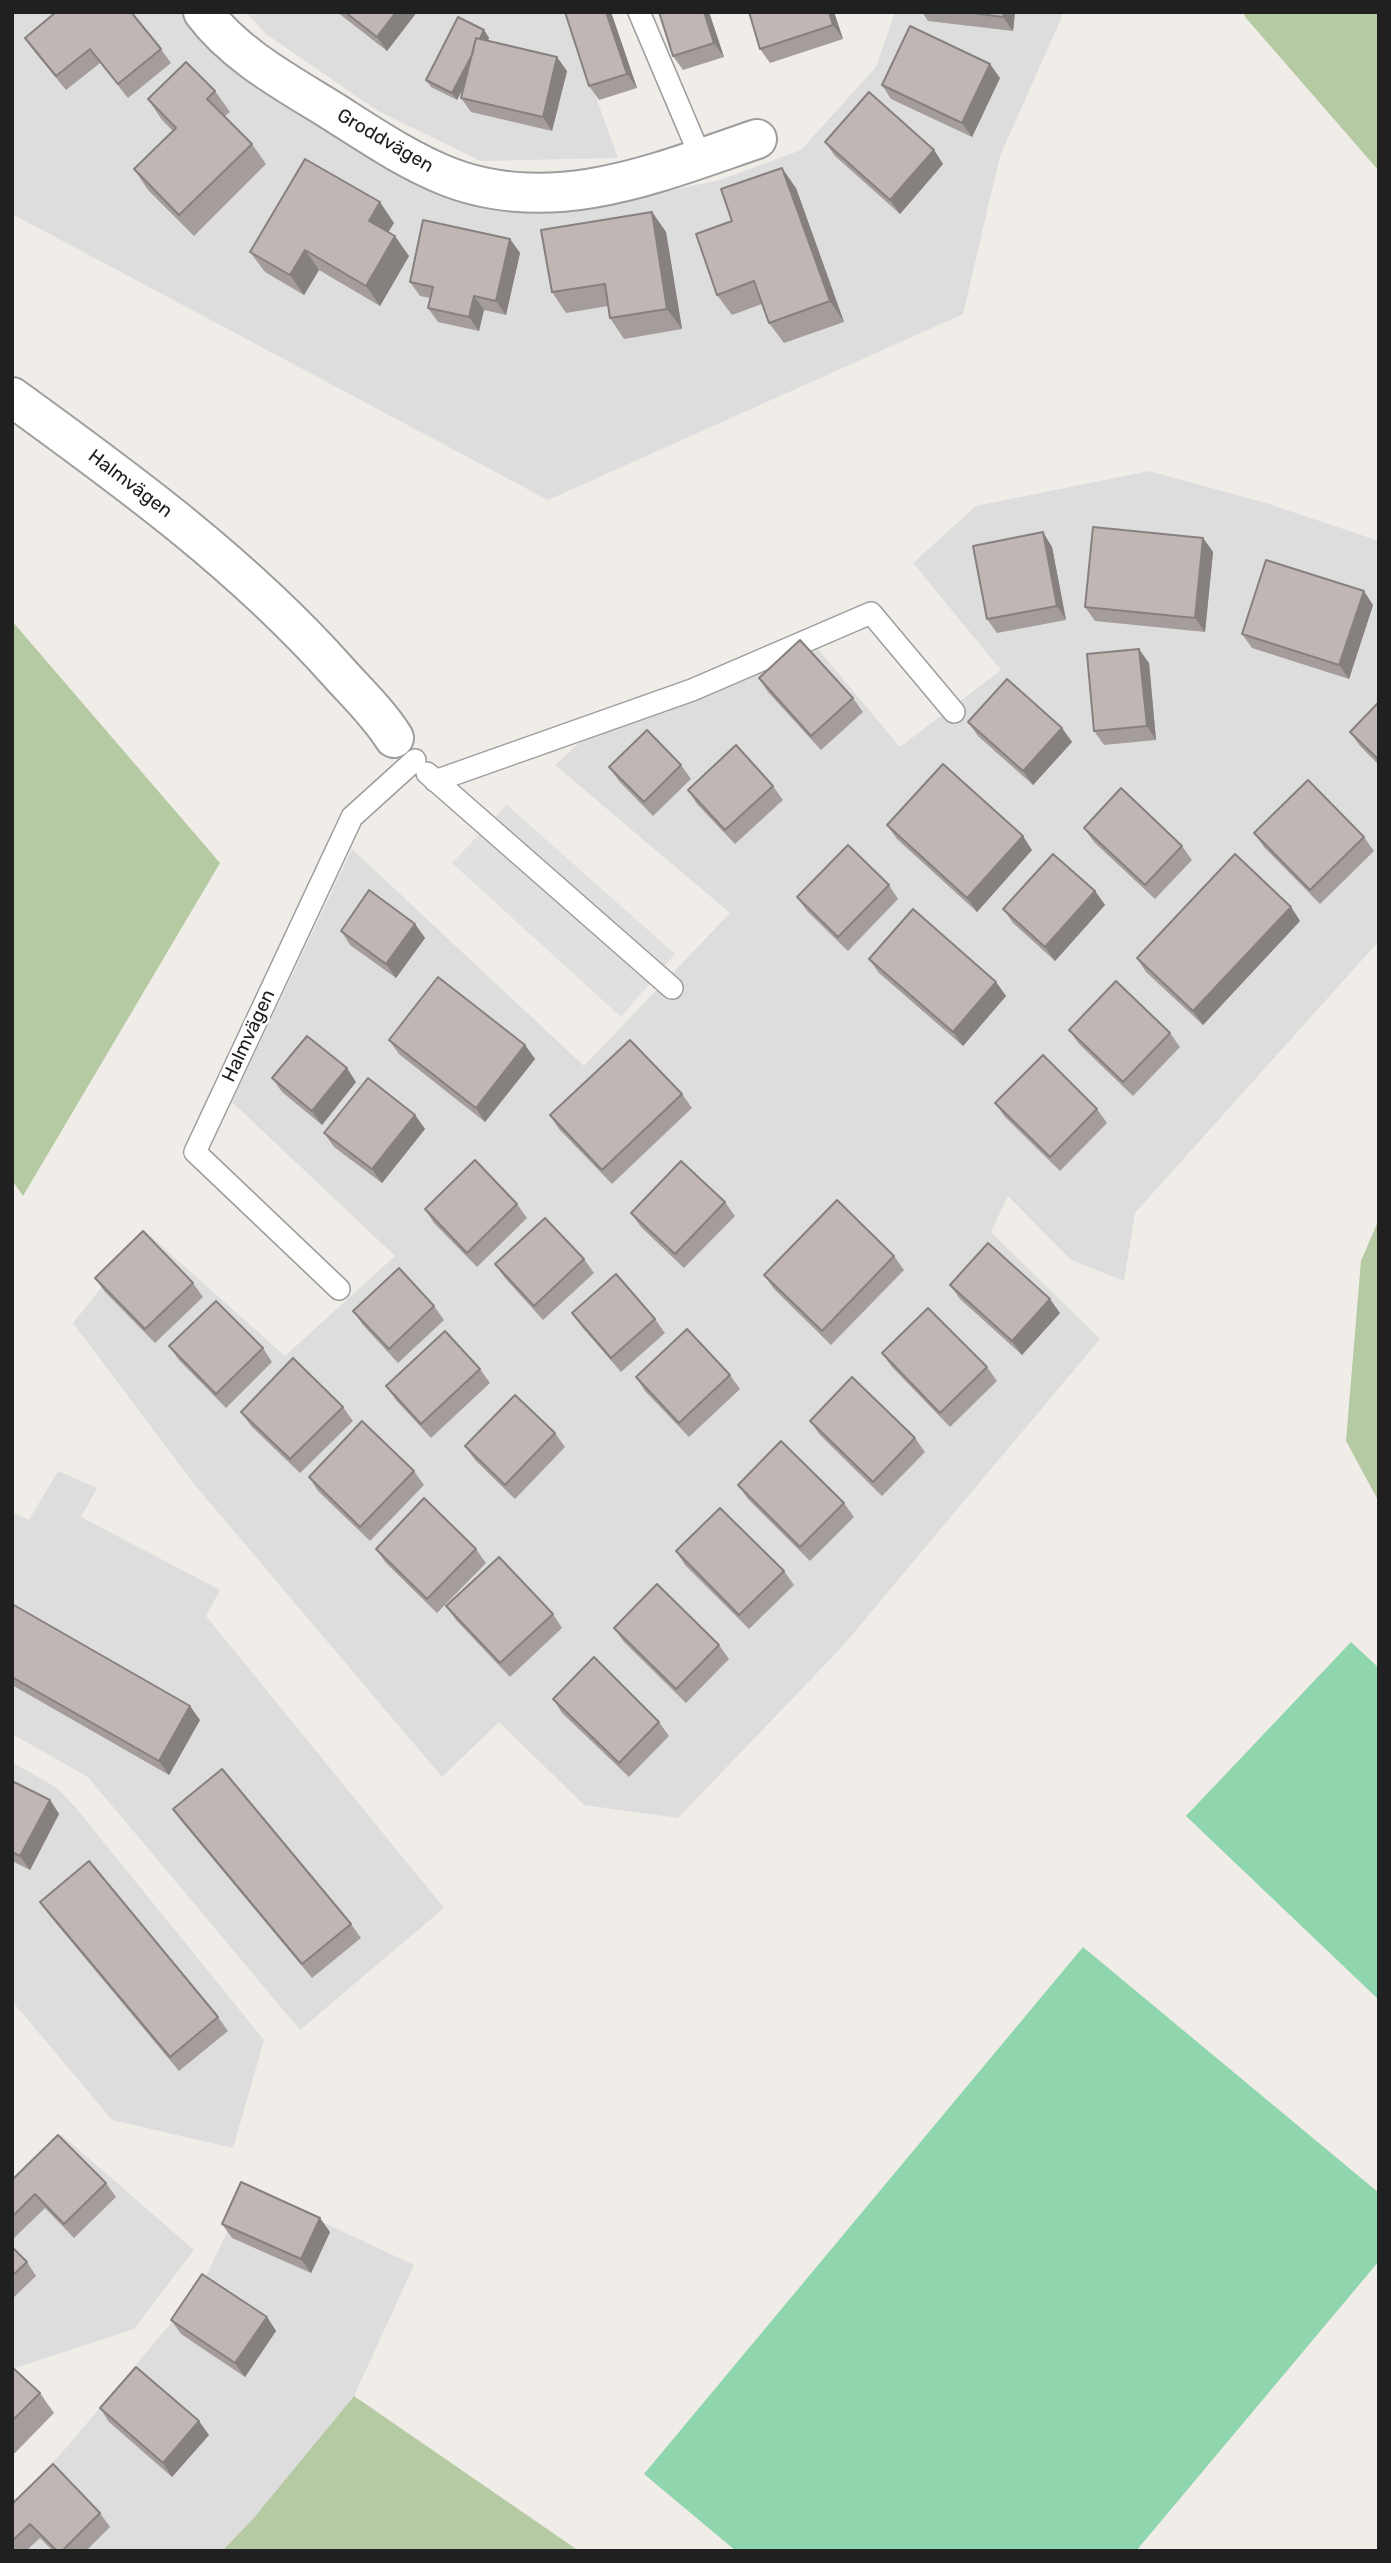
<!DOCTYPE html>
<html>
<head>
<meta charset="utf-8">
<style>
  body { margin:0 }
  #map { position:relative; width:1391px; height:2563px; overflow:hidden; background:#f0ece8; font-family:Rubik,sans-serif }
  canvas { display:block }
  .frame { position:absolute; inset:0; border:14px solid #202020; pointer-events:none }
</style>
</head>
<body>
<div id="map">
<canvas width="1391" height="2563"></canvas>
<div class="frame"></div>
</div>
<script>
const ctx = document.querySelector('canvas').getContext('2d');
ctx.lineJoin = 'round';
function fillPath(path, color) {
  ctx.fillStyle = color;
  ctx.fill(path, 'evenodd');
}
function stroke(path, color, width, dash) {
  ctx.strokeStyle = color;
  ctx.lineWidth = width;
  ctx.lineCap = dash ? 'butt' : 'round';
  ctx.setLineDash(dash || []);
  ctx.stroke(path);
}
function write(font, color, halo, rows, align = 'center') {
  ctx.font = font + ' Rubik,sans-serif';
  ctx.lineWidth = 5;
  ctx.setLineDash([]);
  ctx.textBaseline = 'middle';
  ctx.strokeStyle = halo;
  ctx.fillStyle = color;
  for (const [text, x, y, turn = 0] of rows) {
    ctx.save();
    ctx.translate(x, y);
    ctx.rotate((+turn || 0) * Math.PI / 180);
    ctx.textAlign = isNaN(turn) ? turn : align;
    if (halo) ctx.strokeText(text, 0, 0);
    ctx.fillText(text, 0, 0);
    ctx.restore();
  }
}
const residential = new Path2D(`
  M12 12H184L196 32 307 120 413 181 489 208 596 206 720 180 801 150 876 67 895 12H1064L1000 156 963 314 548 500 12 214Z
  M246 12H565L618 158 481 161 378 111 266 34Z
  M1149 471 1266 503 1379 541V941L1135 1213 1124 1281 1071 1260 1008 1196 991 1232 1100 1339 841 1648 678 1818 584 1805 499 1722 442 1777 194 1484 73 1323 146 1232 285 1356 395 1256 232 1102 352 849 584 1066 730 913 555 765 579 743 818 649 900 747 1001 670 913 563 976 506Z
  M58 1471 97 1488 81 1517 220 1590 206 1616 444 1908 300 2030 88 1777 12 1734V1512L29 1520Z
  M12 1762 57 1788 76 1808 264 2040 233 2148 112 2120 12 2001Z
  M62 2135 194 2250 134 2329 12 2369V2185Z
  M248 2187 414 2265 354 2396 252 2520 222 2551H12V2505L66 2448 201 2287Z`);
const forest = new Path2D(`
  M1243 12H1379V171L1246 18Z
  M12 621 220 863 23 1196 12 1180Z
  M1379 1219V1502L1346 1441 1361 1261Z
  M354 2396 579 2551H222L252 2520Z`);
const pitch = new Path2D(`
  M1351 1642 1379 1668V2000L1186 1816Z
  M1083 1947 1379 2193V2261L1136 2551H736L644 2474Z`);
const parking = new Path2D(`
  M507 805 675 954 621 1017 452 863Z`);
const service = new Path2D(`
  M639 12 701 158
  M427 773 672 988
  M435 781 692 690 871 613 954 712
  M339 1289 195 1152 352 817 415 760`);
const minor = new Path2D(`
  M203 12C234 54 285 82 329 109 367 133 406 160 449 177 554 217 657 173 757 139
  M12 397C128 481 243 565 339 673 358 694 379 714 394 738`);
const wall = new Path2D(`
  M337 12H417L387 51Z
  M611 12 637 88 599 100 589 86Z
  M709 12 724 57 683 70 673 56Z
  M834 12 843 39 770 63 760 49Z
  M922 12H1015L1013 31 928 21Z
  M484 30 489 38 488 41 567 71 552 131 471 112 461 98 464 87 457 100 431 87 426 80Z
  M25 38 161 49 171 63 128 98 100 63 66 90 35 52Z
  M1000 78 972 137 891 99 882 85Z
  M215 91 230 112 225 116 252 144 266 164 194 236 148 190 134 169 173 131 162 120 148 99Z
  M825 142 934 150 943 164 900 214 835 156Z
  M796 188 844 322 784 343 769 323 762 304 732 315 717 295 732 221Z
  M652 212 666 232 682 329 624 339 610 318 608 306 566 313 552 292Z
  M394 223 388 232 409 256 380 306 319 270 304 295 265 272 250 252Z
  M510 239 520 253 506 315 484 310 479 331 438 322 428 308 430 298 420 296 410 282Z
  M1203 538 1213 552 1205 632 1095 621 1085 607Z
  M1052 547 1066 620 997 633 987 619Z
  M1373 605 1349 679 1252 648 1242 634Z
  M1149 663 1156 740 1104 745 1094 731Z
  M759 678 853 698 863 712 821 750 768 692Z
  M1379 702V765L1360 746 1350 732Z
  M968 722 1062 728 1072 742 1033 785 978 736Z
  M681 765 691 779 653 816 619 781 609 767Z
  M773 786 783 800 735 844 697 804 688 790Z
  M887 825 1032 850 977 912 897 839Z
  M1084 828 1182 846 1192 860 1155 899 1094 842Z
  M1254 833 1364 837 1374 851 1320 904 1264 847Z
  M889 885 898 899 848 951 807 911 797 897Z
  M1095 891 1105 905 1055 961 1013 923 1003 909Z
  M1291 907 1300 921 1203 1025 1146 972 1137 958Z
  M415 924 425 938 396 978 350 945 341 931Z
  M869 959 996 982 1006 996 963 1046 879 973Z
  M1069 1030 1170 1033 1180 1047 1133 1096 1079 1044Z
  M389 1040 525 1045 535 1059 485 1122 399 1054Z
  M272 1078 356 1082 322 1125 282 1092Z
  M682 1094 692 1108 612 1184 559 1129 550 1115Z
  M995 1103 1097 1109 1107 1123 1060 1171 1005 1117Z
  M415 1115 425 1129 382 1183 334 1147 324 1133Z
  M725 1202 735 1216 684 1268 641 1227 631 1213Z
  M517 1204 527 1218 477 1267 434 1223 425 1209Z
  M894 1256 904 1270 831 1345 774 1289 764 1275Z
  M584 1259 594 1273 543 1320 505 1278 495 1264Z
  M95 1278 193 1283 203 1297 155 1343 105 1292Z
  M950 1285 1060 1313 1022 1355 960 1299Z
  M434 1306 444 1320 398 1363 363 1325 353 1311Z
  M572 1313 655 1319 665 1333 621 1372 582 1327Z
  M169 1346 263 1348 272 1362 226 1408 179 1360Z
  M882 1353 987 1367 997 1381 950 1427 892 1367Z
  M480 1369 490 1383 431 1438 396 1400 386 1386Z
  M730 1375 740 1389 689 1437 645 1391 636 1377Z
  M343 1407 353 1421 300 1473 251 1426 241 1412Z
  M810 1421 915 1438 925 1452 882 1496 820 1435Z
  M555 1433 565 1447 515 1499 475 1460 465 1446Z
  M414 1471 424 1485 370 1541 318 1491 309 1477Z
  M738 1485 844 1503 854 1517 810 1561 748 1499Z
  M376 1549H476L486 1563 437 1613 386 1563Z
  M676 1551 784 1571 794 1585 749 1629 685 1565Z
  M12 1604 200 1720 169 1775 12 1685Z
  M446 1606 553 1614 562 1628 510 1677 456 1620Z
  M614 1628 719 1645 729 1659 686 1703 624 1642Z
  M553 1699 659 1722 669 1736 629 1777 562 1713Z
  M12 1781 50 1800 59 1814 30 1870 12 1861Z
  M173 1809 351 1924 361 1938 312 1978 183 1823Z
  M40 1902 218 2017 228 2031 179 2071 50 1916Z
  M12 2180 106 2183 116 2197 74 2238 45 2208 12 2240Z
  M222 2224 330 2232 311 2273 232 2238Z
  M12 2247 27 2262 36 2276 12 2299Z
  M267 2317 276 2331 245 2377 181 2334 171 2320Z
  M12 2367 40 2393 54 2413 12 2456Z
  M100 2408 209 2435 172 2477 109 2422Z
  M12 2504 100 2513 110 2527 86 2551H53L40 2538 26 2551H12Z`);
const shadedWall = new Path2D(`
  M396 12H417L387 51 377 37Z
  M606 12H611L637 88 627 74Z
  M704 12H709L724 57 714 43Z
  M829 12H834L843 39 833 25Z
  M1004 12H1015L1013 31 1003 17Z
  M484 30 489 38 457 100 452 93Z
  M557 57 567 71 552 131 543 117Z
  M990 64 1000 78 972 137 962 123Z
  M934 150 943 164 900 214 890 200Z
  M782 168 796 188 844 322 830 301Z
  M380 202 394 223 383 241 369 221Z
  M652 212 666 232 682 329 667 309Z
  M395 236 409 256 380 306 366 286Z
  M510 239 520 253 506 315 496 301Z
  M305 250 319 270 304 295 290 275Z
  M474 296 484 310 479 331 469 317Z
  M1043 532 1052 547 1066 620 1057 606Z
  M1203 538 1213 552 1205 632 1195 618Z
  M1364 591 1373 605 1349 679 1339 665Z
  M1139 649 1149 663 1156 740 1147 726Z
  M1062 728 1072 742 1033 785 1023 771Z
  M1023 836 1032 850 977 912 967 898Z
  M1095 891 1105 905 1055 961 1045 947Z
  M1291 907 1300 921 1203 1025 1193 1011Z
  M415 924 425 938 396 978 386 964Z
  M996 982 1006 996 963 1046 953 1032Z
  M525 1045 535 1059 485 1122 476 1108Z
  M347 1068 356 1082 322 1125 312 1111Z
  M415 1115 425 1129 382 1183 372 1169Z
  M1050 1299 1060 1313 1022 1355 1012 1341Z
  M190 1706 200 1720 169 1775 159 1761Z
  M50 1800 59 1814 30 1870 20 1856Z
  M320 2218 330 2232 311 2273 301 2259Z
  M267 2317 276 2331 245 2377 235 2363Z
  M199 2421 209 2435 172 2477 163 2463Z`);
const building = new Path2D(`
  M56 12H131L161 49 118 84 90 49 56 76 25 38Z
  M345 12H396L377 37Z
  M565 12H606L627 74 589 86Z
  M659 12H704L714 43 673 56Z
  M749 12H829L833 25 760 49Z
  M965 12H1004L1003 17Z
  M458 17 484 30 480 39 476 38 472 55 452 93 426 80Z
  M910 26 990 64 962 123 882 85Z
  M476 38 557 57 543 117 461 98Z
  M186 62 215 91 207 99 252 144 179 215 134 169 176 128 148 99Z
  M869 92 934 150 890 200 825 142Z
  M305 159 380 202 369 221 395 236 366 286 305 250 290 275 250 252Z
  M782 168 830 301 769 323 754 281 717 295 696 234 732 221 721 189Z
  M652 212 667 309 610 318 605 284 552 292 541 230Z
  M423 220 510 239 496 301 474 296 469 317 428 308 433 287 410 282Z
  M1093 527 1203 538 1195 618 1085 607Z
  M1043 532 1057 606 987 619 973 546Z
  M1266 560 1364 591 1339 665 1242 634Z
  M800 640 853 698 811 736 759 678Z
  M1139 649 1147 726 1094 731 1087 654Z
  M1007 679 1062 728 1023 771 968 722Z
  M1379 702V760L1350 732Z
  M647 730 681 765 644 802 609 767Z
  M736 745 773 786 725 830 688 790Z
  M943 764 1023 836 967 898 887 825Z
  M1308 780 1364 837 1310 890 1254 833Z
  M1121 788 1182 846 1145 885 1084 828Z
  M848 845 889 885 838 937 797 897Z
  M1053 854 1095 891 1045 947 1003 909Z
  M1235 854 1291 907 1193 1011 1137 958Z
  M369 890 415 924 386 964 341 931Z
  M913 909 996 982 953 1032 869 959Z
  M438 977 525 1045 476 1108 389 1040Z
  M1116 981 1170 1033 1123 1082 1069 1030Z
  M307 1036 347 1068 312 1111 272 1078Z
  M630 1040 682 1094 602 1170 550 1115Z
  M1043 1055 1097 1109 1050 1157 995 1103Z
  M368 1078 415 1115 372 1169 324 1133Z
  M475 1160 517 1204 467 1253 425 1209Z
  M681 1161 725 1202 675 1254 631 1213Z
  M837 1200 894 1256 822 1331 764 1275Z
  M545 1218 584 1259 534 1306 495 1264Z
  M143 1231 193 1283 145 1329 95 1278Z
  M988 1243 1050 1299 1012 1341 950 1285Z
  M399 1268 434 1306 389 1349 353 1311Z
  M616 1274 655 1319 611 1358 572 1313Z
  M216 1301 263 1348 216 1394 169 1346Z
  M928 1308 987 1367 940 1413 882 1353Z
  M687 1329 730 1375 679 1423 636 1377Z
  M445 1331 480 1369 421 1424 386 1386Z
  M293 1358 343 1407 290 1459 241 1412Z
  M852 1377 915 1438 873 1482 810 1421Z
  M515 1395 555 1433 505 1485 465 1446Z
  M362 1421 414 1471 360 1527 309 1477Z
  M781 1441 844 1503 800 1547 738 1485Z
  M424 1498 476 1549 427 1599 376 1549Z
  M720 1508 784 1571 739 1615 676 1551Z
  M499 1557 553 1614 500 1663 446 1606Z
  M657 1584 719 1645 676 1689 614 1628Z
  M12 1604 190 1706 159 1761 12 1677Z
  M594 1657 659 1722 619 1763 553 1699Z
  M222 1769 351 1924 302 1964 173 1809Z
  M12 1781 50 1800 20 1856 12 1852Z
  M89 1861 218 2017 170 2057 40 1902Z
  M58 2135 106 2183 64 2224 35 2194 12 2217V2180Z
  M241 2182 320 2218 301 2259 222 2224Z
  M12 2247 27 2262 12 2276Z
  M202 2274 267 2317 235 2363 171 2320Z
  M12 2367 40 2393 12 2421Z
  M136 2367 199 2421 163 2463 100 2408Z
  M53 2464 100 2513 62 2551H57L30 2524 12 2541V2504Z`);
const streetNames = [
  ["Groddvägen",385,141,30],
  ["Halmvägen",130,484,37],
  ["Halmvägen",249,1036,-65]
];
fillPath(residential, '#deddde');
fillPath(forest, '#b5caa2');
fillPath(pitch, '#8fd5ad');
fillPath(parking, '#e0e0e0');
stroke(service, '#9d9d9d', 24);
stroke(minor, '#9d9d9d', 42);
stroke(service, '#fff', 21);
stroke(minor, '#fff', 38);
fillPath(wall, '#a59d9c');
fillPath(shadedWall, '#86807f');
fillPath(building, '#c0b7b5');
stroke(building, '#86807f', 2);
write('19px', '#202020', '#fff', streetNames);
</script>
</body>
</html>
